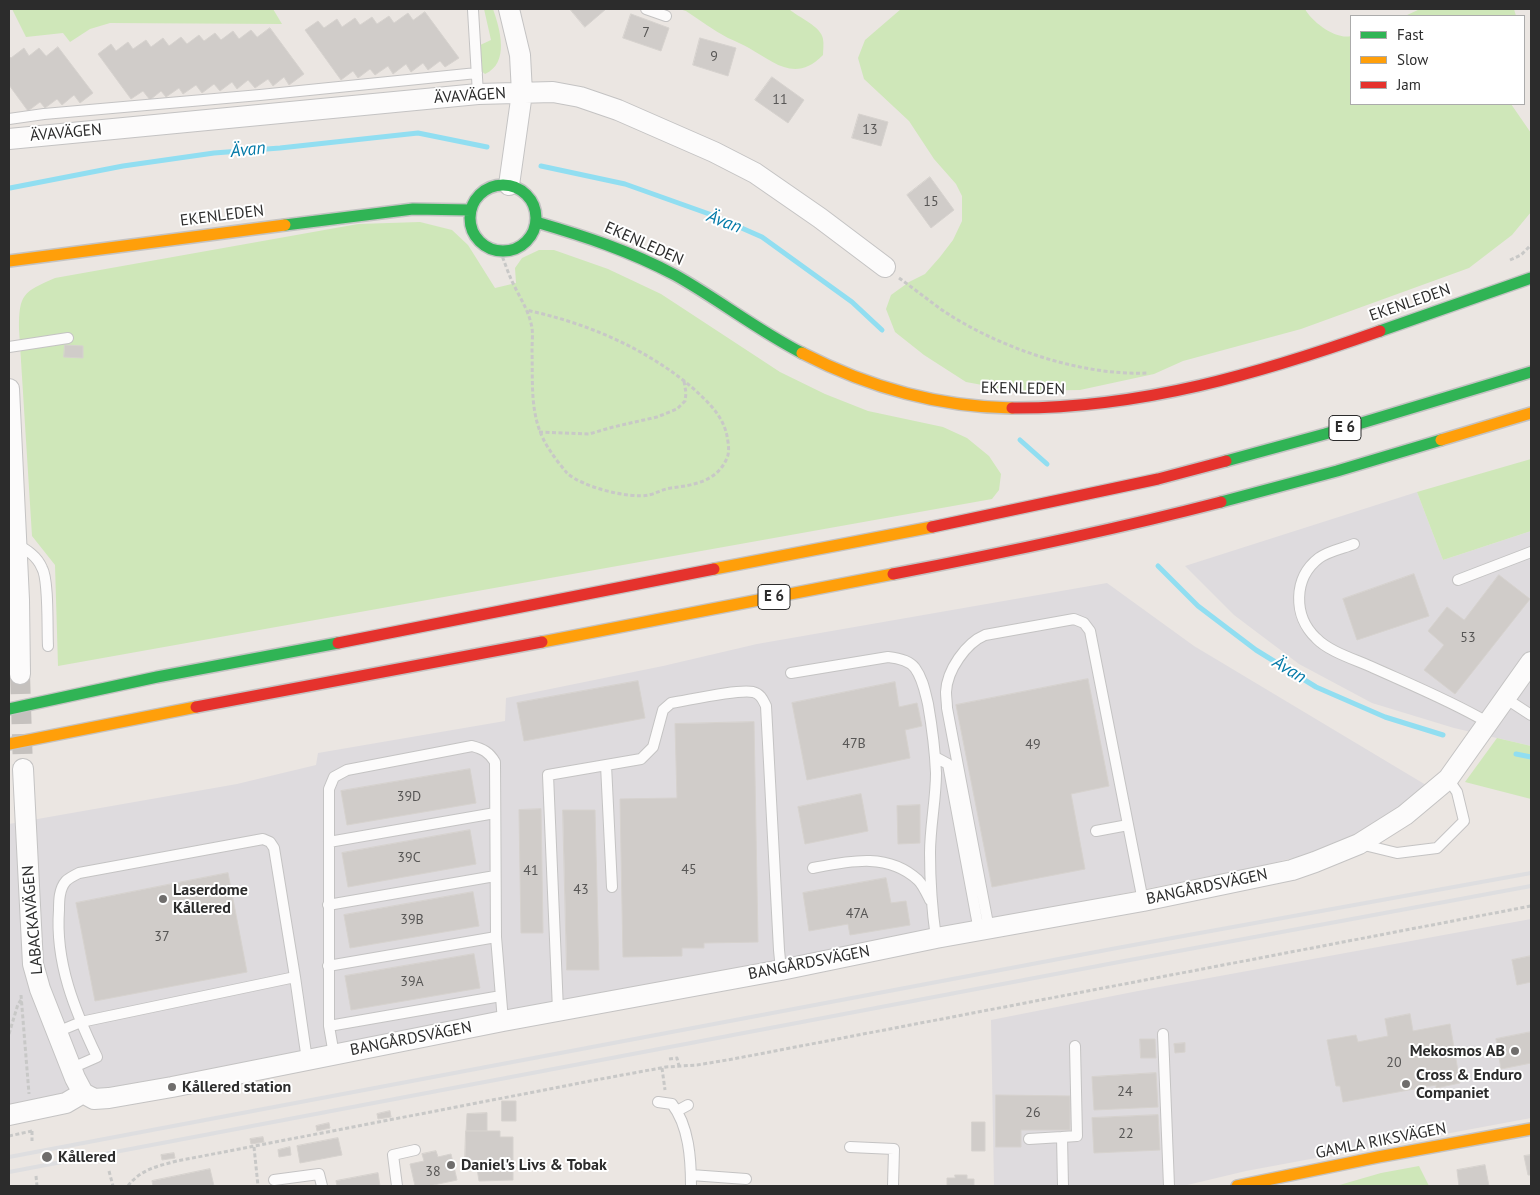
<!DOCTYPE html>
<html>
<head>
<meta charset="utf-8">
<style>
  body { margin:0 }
  #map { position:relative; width:1540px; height:1195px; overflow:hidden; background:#ebe6e2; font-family:"PT Sans",sans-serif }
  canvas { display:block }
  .frame { position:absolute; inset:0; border:10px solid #2c2c2c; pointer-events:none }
  .legend { position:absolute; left:1350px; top:15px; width:175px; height:90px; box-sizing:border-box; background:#fff; border:1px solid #ababab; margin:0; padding:6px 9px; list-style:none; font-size:15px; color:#2c2c2c }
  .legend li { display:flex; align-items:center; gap:10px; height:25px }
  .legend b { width:25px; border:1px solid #ababab }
</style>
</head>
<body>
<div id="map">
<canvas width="1540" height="1195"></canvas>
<div class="frame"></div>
<ul class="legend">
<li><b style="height:6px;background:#30b455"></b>Fast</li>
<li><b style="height:6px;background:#ff9f0a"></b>Slow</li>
<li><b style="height:6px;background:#e5322d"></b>Jam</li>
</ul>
</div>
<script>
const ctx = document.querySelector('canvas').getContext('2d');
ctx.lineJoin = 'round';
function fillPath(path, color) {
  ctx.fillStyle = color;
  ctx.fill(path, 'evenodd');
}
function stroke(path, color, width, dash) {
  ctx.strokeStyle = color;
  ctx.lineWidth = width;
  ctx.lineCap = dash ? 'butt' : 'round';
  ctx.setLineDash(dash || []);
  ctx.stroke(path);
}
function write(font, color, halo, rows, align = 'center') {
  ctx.font = font + ' "PT Sans",sans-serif';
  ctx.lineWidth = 4;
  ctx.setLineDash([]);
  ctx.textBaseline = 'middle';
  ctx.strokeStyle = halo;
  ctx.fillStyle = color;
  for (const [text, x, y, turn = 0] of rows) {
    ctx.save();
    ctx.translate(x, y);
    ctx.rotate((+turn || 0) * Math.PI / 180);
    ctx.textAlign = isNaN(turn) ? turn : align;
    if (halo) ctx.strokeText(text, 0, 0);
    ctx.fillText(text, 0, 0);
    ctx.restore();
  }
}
const industrial = new Path2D(`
  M1417 492 1443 560 1531 531V746L1454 728 1372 703 1299 664 1234 615 1185 566Z
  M1107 583 1194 646 1426 785 1399 807 1359 834 1314 853 1260 866 957 927 9 1111V824L237 784 316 765 318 753 505 721 506 698 663 666 757 644Z
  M1531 919V1118L1246 1171 1183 1186H994L991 1020 1138 991Z`);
const green = new Path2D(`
  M12 9H273L282 24 110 23 90 29 70 42 63 33 26 37Z
  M484 9H493C500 29 510 63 485 74L479 69 478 46 491 40Z
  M679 9H789C799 18 821 26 823 39 824 44 823 50 823 55 796 83 775 63 749 48 742 44 735 41 728 38 713 30 700 20 686 11Z
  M901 9H1305C1312 22 1336 40 1351 36V104H1511L1531 133V212L1512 235 1469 268 1301 329 1183 361 1154 374 1080 390 1015 391 966 382 924 355 895 332 886 309 891 295 909 282 925 274 940 257 953 240 962 221V196L956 184 934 159 909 121 864 79 858 58 865 40Z
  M1420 9H1514L1516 16H1405Z
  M420 222 452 230 468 245 495 288 516 283 515 268 522 258 539 250H554L608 269 661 294 780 372 825 394 868 411 943 427 967 438 989 456 1001 474 999 490 992 499 58 666 55 565 32 536 19 329C19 294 23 292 55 278L358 224Z
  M1531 459V531L1443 560 1417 492Z
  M1497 738 1531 746V799L1465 782Z
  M1419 1166 1429 1186H1336L1381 1173Z`);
const stream = new Path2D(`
  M541 166 625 184 712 215 762 237 852 302 882 330
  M10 188 123 166 214 153 280 148 418 133 487 147
  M1020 440 1047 464
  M1158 566 1198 606 1256 650 1316 687 1385 717 1443 735
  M1516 754 1531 757`);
const building = new Path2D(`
  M570 9H606L585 27Z
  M425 12 459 58 445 67 440 61 428 70 423 63 411 72 406 64 393 74 388 66 375 75 370 69 358 78 353 71 341 80 305 30 318 21 324 28 337 19 342 27 355 18 360 25 372 17 377 24 389 16 394 23 408 13 413 20Z
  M631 14 669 28 661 51 623 38Z
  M270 28 304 74 289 85 284 77 273 86 268 79 255 88 248 80 237 89 232 82 220 91 214 84 202 93 196 85 183 94 179 88 166 97 161 91 150 100 143 91 131 99 98 54 111 44 116 51 128 42 133 49 146 40 151 47 163 38 169 46 181 37 187 44 199 35 204 41 215 33 221 40 233 31 239 39 251 30 257 37Z
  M700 38 736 48 728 76 693 65Z
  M58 47 93 93 80 103 74 95 62 105 57 99 45 108 40 102 28 111 9 85V56L11 58 24 48 29 56 39 48 46 56Z
  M772 77 804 100 788 123 755 100Z
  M859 114 888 122 881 146 852 138Z
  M930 177 954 210 931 228 907 195Z
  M65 345 83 346V358L64 357Z
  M1414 574 1429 616 1357 640 1343 599Z
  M1499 575 1530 599 1455 694 1424 670 1444 645 1428 631 1447 607 1464 620Z
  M1088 679 1109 786 1071 794 1085 869 992 887 956 705Z
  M638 681 645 718 524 741 517 703Z
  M895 682 899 707 917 703 922 726 905 730 910 758 807 780 792 703Z
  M754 722 758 942 704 943V948H682V956L623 957 620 799 677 798 675 724Z
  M470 769 476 803 347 825 341 791Z
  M861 794 868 831 805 844 798 807Z
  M920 805V843L898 844 897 806Z
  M541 809 543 933H521L519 810Z
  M563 810H595L599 970H567Z
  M470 830 476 864 348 887 342 853Z
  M228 873 247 972 95 1001 76 903Z
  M886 878 891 903 906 901 910 925 850 935 848 924 809 931 803 893Z
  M473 892 479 926 350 948 344 915Z
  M474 954 480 988 351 1010 345 976Z
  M1531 956V982L1517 985 1512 960Z
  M1410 1014 1413 1031 1450 1024 1460 1083 1436 1088V1085L1343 1102 1340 1086H1336L1327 1040 1356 1035 1358 1042 1388 1036 1385 1019Z
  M1531 1032V1063L1501 1069 1496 1039Z
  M1140 1039H1155L1156 1058H1141Z
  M1185 1043V1052L1175 1053 1174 1044Z
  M1156 1073 1158 1107 1094 1110 1092 1077Z
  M996 1095 1070 1096V1130H1021V1147H996Z
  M502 1101H516V1121H502Z
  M390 1111 391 1117 378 1119 377 1114Z
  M487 1113V1131H466L467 1114Z
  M1158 1115 1160 1150 1094 1153 1092 1118Z
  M972 1122H985V1151H972Z
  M329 1123 330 1128 317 1131 316 1126Z
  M466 1131H500V1137H513V1180L479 1181 476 1162 465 1161Z
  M263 1137 264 1142 251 1144 250 1139Z
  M338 1138 342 1155 300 1163 297 1146Z
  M290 1147 291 1155 279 1157 278 1150Z
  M436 1151 438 1157 451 1154 457 1180 429 1186H415L410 1164 424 1161 422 1154Z
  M174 1153 175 1158 162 1160 161 1155Z
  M1531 1155V1175H1528L1524 1156Z
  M1485 1165 1489 1186H1459L1457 1170Z
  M210 1169 214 1186H153L152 1181Z
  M378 1173 380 1186H337L336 1181Z
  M955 1175H967V1179H974V1186H947V1178H955Z`);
const streetTunnel = new Path2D(`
  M20 674 23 769`);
const path = new Path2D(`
  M500 251C504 260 507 270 511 279 518 295 529 310 532 328 533 335 532 343 532 350 533 385 529 419 549 449 554 457 561 466 567 473 582 487 629 499 649 495 657 493 663 489 671 488 693 485 717 482 727 458 730 451 728 442 727 436 723 416 709 403 695 390 648 349 587 323 526 310
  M1510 260 1521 255 1531 245
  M899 278C913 288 927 299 942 310 997 347 1080 376 1147 373
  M539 432 589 434 613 427 657 417 677 409 685 401 686 393 684 381
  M21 995 29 1094
  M9 1034 18 1004 21 1000
  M669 1059 677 1058 679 1066
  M662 1068 665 1090
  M32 1131V1141
  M9 1136 32 1131
  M254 1147 258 1186
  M109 1171 113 1186
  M36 1176 37 1186
  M128 1186C140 1170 157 1166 177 1161L601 1079 666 1067 697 1065 733 1059 1531 906`);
const lane = new Path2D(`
  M646 9 666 16
  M473 10 478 94
  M9 119 44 114 260 95 477 73
  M9 347 68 338
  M16 544C27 550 37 556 42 568 49 580 47 630 48 646
  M1354 544C1344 548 1328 551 1319 558 1293 578 1293 616 1316 638 1329 652 1357 660 1374 668 1412 685 1451 701 1487 722
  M1458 580 1531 552
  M791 673 888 657C898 658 909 660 915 668 923 679 925 692 928 704 932 727 935 750 936 773 936 800 930 826 930 853 930 882 932 910 936 938
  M1505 698 1531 715
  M935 757 948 764 979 931
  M606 765 612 887
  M1096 831 1128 825
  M329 842 495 813
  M1360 844 1397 853 1437 848 1464 821 1457 792 1448 779
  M813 868C849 861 888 852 918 880 923 885 927 894 930 900
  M328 905 495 876
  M989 929 947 708C947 703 946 697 946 692 947 670 966 643 985 635L1074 619 1084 623 1090 631 1143 901
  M328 966 496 937
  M558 1010 548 775 641 759 653 747 663 710 671 703C690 700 737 689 753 692 761 694 763 700 766 706L779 950 781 970
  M329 1026 501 996
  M57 1032 81 1022 295 977 307 1060
  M1163 1034 1169 1186
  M334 1055 329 1026V789L334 777 347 770 472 746C483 749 489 752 495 762L496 937 503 1021
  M72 1068 97 1057C75 1011 55 963 59 910 59 901 59 889 66 881 69 878 75 875 79 873L263 839 270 842 274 848 295 977
  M658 1102 672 1104C689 1126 691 1159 691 1186
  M677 1111 688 1105
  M1029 1139 1062 1137
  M850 1147 894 1149 893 1186
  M691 1175 746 1179
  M274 1180 319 1174 322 1186
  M397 1186 393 1155 415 1150
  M1063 1186 1062 1137 1077 1136 1075 1046`);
const street = new Path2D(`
  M509 9 520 55 522 93 509 185
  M9 139 478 94 553 92 580 97 618 110 714 152 755 173 820 218 885 267
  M9 389 19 600 20 674
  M23 769 33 964 40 989 75 1078 83 1093
  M83 1093 94 1099 109 1098 172 1087 503 1021 781 970 936 938 1143 901 1292 870 1315 862 1359 844 1405 815 1448 779 1531 662
  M9 1115 66 1103 83 1093`);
const fast = new Path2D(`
  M470 218a33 33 0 1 1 66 0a33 33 0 1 1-66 0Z
  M536 222C584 236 630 251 675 275 718 299 757 330 802 353
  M285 225 413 209 471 210
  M1380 331 1531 278
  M1226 461 1325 434 1531 372
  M1221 502 1337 471 1441 440
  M9 709 157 677 338 643`);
const slow = new Path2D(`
  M9 261 285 225
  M802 353C868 387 938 407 1012 408
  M1441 440 1531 413
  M714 569 932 527
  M542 642 893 574
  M9 744 196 707
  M1237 1186 1378 1157 1531 1129`);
const jam = new Path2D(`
  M1012 408C1140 409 1261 373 1380 331
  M932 527 1158 479 1226 461
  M893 574C1003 553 1113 530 1221 502
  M338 643 714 569
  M196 707 542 642`);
const rail = new Path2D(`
  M9 1157 1117 948 1531 873
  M9 1172 1119 962 1531 886`);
const markers = [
  [163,899,5,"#6f6d6c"],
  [1515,1051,5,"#6f6d6c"],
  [1406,1084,5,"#6f6d6c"],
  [172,1087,5,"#6f6d6c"],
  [47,1157,6,"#6f6d6c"],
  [451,1165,5,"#6f6d6c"]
];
const numberNames = [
  ["7",646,33],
  ["9",714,57],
  ["11",780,100],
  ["13",870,130],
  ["15",931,202],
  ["53",1468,638],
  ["47B",854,744],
  ["49",1033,745],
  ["39D",409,797],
  ["39C",409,858],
  ["45",689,870],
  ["41",531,871],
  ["43",581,890],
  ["47A",857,914],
  ["39B",412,920],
  ["37",162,937],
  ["39A",412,982],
  ["20",1394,1063],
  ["24",1125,1092],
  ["26",1033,1113],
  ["22",1126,1134],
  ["38",433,1172]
];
const shields = [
  [1345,428,32],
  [774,597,32]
];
const shieldNames = [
  ["E 6",1345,428],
  ["E 6",774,597]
];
const streetNames = [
  ["ÄVAVÄGEN",470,96,-4],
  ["ÄVAVÄGEN",66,133,-5],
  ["EKENLEDEN",222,216,-7],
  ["EKENLEDEN",644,244,24],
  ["EKENLEDEN",1410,303,-19],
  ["EKENLEDEN",1023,389,1],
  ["BANGÅRDSVÄGEN",1207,887,-12],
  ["LABACKAVÄGEN",33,920,-95],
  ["BANGÅRDSVÄGEN",809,963,-11],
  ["BANGÅRDSVÄGEN",411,1039,-11],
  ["GAMLA RIKSVÄGEN",1381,1141,-11]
];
const poiNames = [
  ["Laserdome",173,890],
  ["Kållered",173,908],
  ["Mekosmos AB",1505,1051,"right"],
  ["Cross & Enduro",1416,1075],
  ["Companiet",1416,1093],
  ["Kållered station",182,1087],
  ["Kållered",58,1157],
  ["Daniel's Livs & Tobak",461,1165]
];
const waterNames = [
  ["Ävan",248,150,-6],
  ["Ävan",724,222,21],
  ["Ävan",1289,670,31]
];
fillPath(industrial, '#dedbde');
fillPath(green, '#cfe7b9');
stroke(stream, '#91def1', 5);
fillPath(building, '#d0ccc9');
stroke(building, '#d6d2ce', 1);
stroke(streetTunnel, '#c5c1be', 20, [20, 10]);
stroke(lane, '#c4c3c3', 12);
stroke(street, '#c4c3c3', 22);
stroke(fast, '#c4c3c3', 14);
stroke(slow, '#c4c3c3', 14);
stroke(jam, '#c4c3c3', 14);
stroke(path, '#c8c8c7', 3, [4, 2.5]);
stroke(lane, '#fcfbfb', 10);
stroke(street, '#fcfbfb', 20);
stroke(fast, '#30b455', 11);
stroke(slow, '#ff9f0a', 11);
stroke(jam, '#e5322d', 11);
stroke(rail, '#dedee0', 4);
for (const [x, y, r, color] of markers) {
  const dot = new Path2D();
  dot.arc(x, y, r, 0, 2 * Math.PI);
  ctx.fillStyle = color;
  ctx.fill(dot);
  stroke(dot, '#fff', 2);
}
write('14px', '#575655', null, numberNames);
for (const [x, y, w] of shields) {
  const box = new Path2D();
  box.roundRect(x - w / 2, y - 12.5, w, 25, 4);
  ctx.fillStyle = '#fff';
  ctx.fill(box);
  stroke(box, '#2c2c2c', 1);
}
write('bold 15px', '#2c2c2c', null, shieldNames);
write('16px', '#2c2c2c', '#fff', streetNames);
write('bold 16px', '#2c2c2c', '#fff', poiNames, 'left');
write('italic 18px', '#047aa8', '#fff', waterNames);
</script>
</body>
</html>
